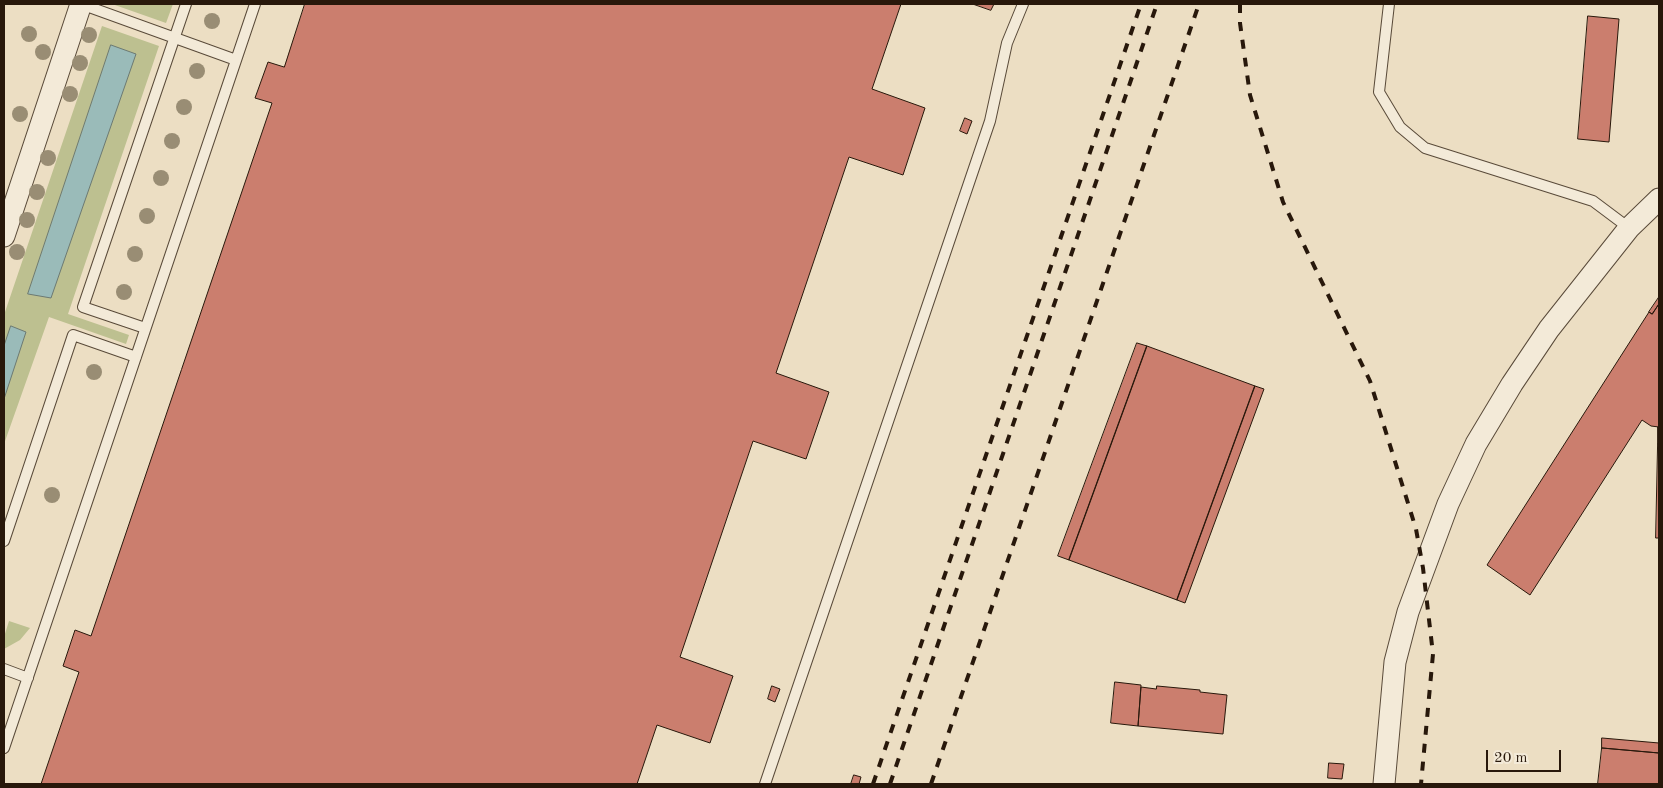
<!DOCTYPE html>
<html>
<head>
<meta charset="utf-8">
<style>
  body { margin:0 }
  #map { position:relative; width:1663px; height:788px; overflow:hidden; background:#ecdec3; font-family:"Old Standard TT",serif }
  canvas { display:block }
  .frame { position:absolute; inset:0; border:5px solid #28180b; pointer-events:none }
  .scale { position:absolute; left:1486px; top:750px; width:75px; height:22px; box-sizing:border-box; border:2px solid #28180b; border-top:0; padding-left:6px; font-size:15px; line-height:18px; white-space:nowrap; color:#28180b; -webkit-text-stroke:4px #f3ead8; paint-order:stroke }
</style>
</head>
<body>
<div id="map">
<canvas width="1663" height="788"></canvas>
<div class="frame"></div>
<div class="scale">20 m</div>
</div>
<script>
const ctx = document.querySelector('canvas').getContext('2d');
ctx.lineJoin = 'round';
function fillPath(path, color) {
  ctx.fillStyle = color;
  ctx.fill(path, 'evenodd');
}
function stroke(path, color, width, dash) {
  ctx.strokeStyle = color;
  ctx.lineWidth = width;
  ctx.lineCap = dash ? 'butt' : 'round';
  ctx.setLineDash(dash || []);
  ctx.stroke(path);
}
const green = new Path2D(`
  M112 4H173L166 23Z
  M102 26 159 46 68 314 129 335 126 344 49 317 4 444V315Z
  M9 621 30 628 20 640 4 649V637Z`);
const water = new Path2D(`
  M111 45 136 54 51 298 28 294Z
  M11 326 26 332 4 399V346Z`);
const building = new Path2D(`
  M305 4H901L872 89 925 108 903 175 849 157 776 373 829 392 806 459 753 441 680 657 733 676 710 743 657 725 637 784H41L79 672 63 666 75 630 91 636 272 103 255 98 268 62 284 67Z
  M973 4H994L991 10Z
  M1588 16 1619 19 1609 142 1578 139Z
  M965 118 972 121 967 134 960 131Z
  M1659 297V304L1652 314 1649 312Z
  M1659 304V427L1651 426 1642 420 1530 595 1487 565 1649 312 1652 314Z
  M1137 343 1147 346 1069 560 1058 556Z
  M1147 346 1255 386 1177 600 1069 560Z
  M1255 386 1264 389 1185 603 1177 600Z
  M1658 427H1659V444H1658Z
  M1658 444H1659V538H1656Z
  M1115 682 1141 685 1138 726 1111 723Z
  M772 686 780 689 775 702 768 699Z
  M1157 686 1200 690V692L1227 695 1223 734 1138 726 1141 687 1156 689Z
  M1602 738 1659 743V753L1602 748Z
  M1602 748 1659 753V784H1598Z
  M1329 763 1344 764 1342 779 1328 778Z
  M854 775 861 777 859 784H851Z`);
const lane = new Path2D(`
  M81 4 236 60
  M1389 4 1379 92 1400 127 1425 148 1593 201 1629 228
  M145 328 83 307 186 4
  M4 541 73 335 136 357
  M4 669 28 678
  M4 748 255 4
  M765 784 990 121 1007 43 1023 4`);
const street = new Path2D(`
  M4 236 81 4
  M1384 784 1395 662 1408 612 1448 504 1476 444 1512 384 1549 329 1629 228 1659 199`);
const rail = new Path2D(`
  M1240 4V23L1250 95 1283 202 1370 381 1416 529 1423 568 1433 654 1421 784
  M873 784 1141 4
  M890 784 1157 4
  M931 784 1199 4`);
const trees = [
  [212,21],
  [29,34],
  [89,35],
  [43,52],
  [80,63],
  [197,71],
  [70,94],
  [184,107],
  [20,114],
  [172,141],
  [48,158],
  [161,178],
  [37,192],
  [147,216],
  [27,220],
  [17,252],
  [135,254],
  [124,292],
  [94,372],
  [52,495]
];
fillPath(green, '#bdc090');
fillPath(water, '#9abbb9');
stroke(water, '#6c7a73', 1);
fillPath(building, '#cb7e6e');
stroke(building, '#28180b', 1);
stroke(lane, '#594a39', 12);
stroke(street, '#594a39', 23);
stroke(lane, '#f3ead8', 10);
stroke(street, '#f3ead8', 21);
stroke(rail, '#28180b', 4, [9, 9]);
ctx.fillStyle = '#998d74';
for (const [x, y] of trees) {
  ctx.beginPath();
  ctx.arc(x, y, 8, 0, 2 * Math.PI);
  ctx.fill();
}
</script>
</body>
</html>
